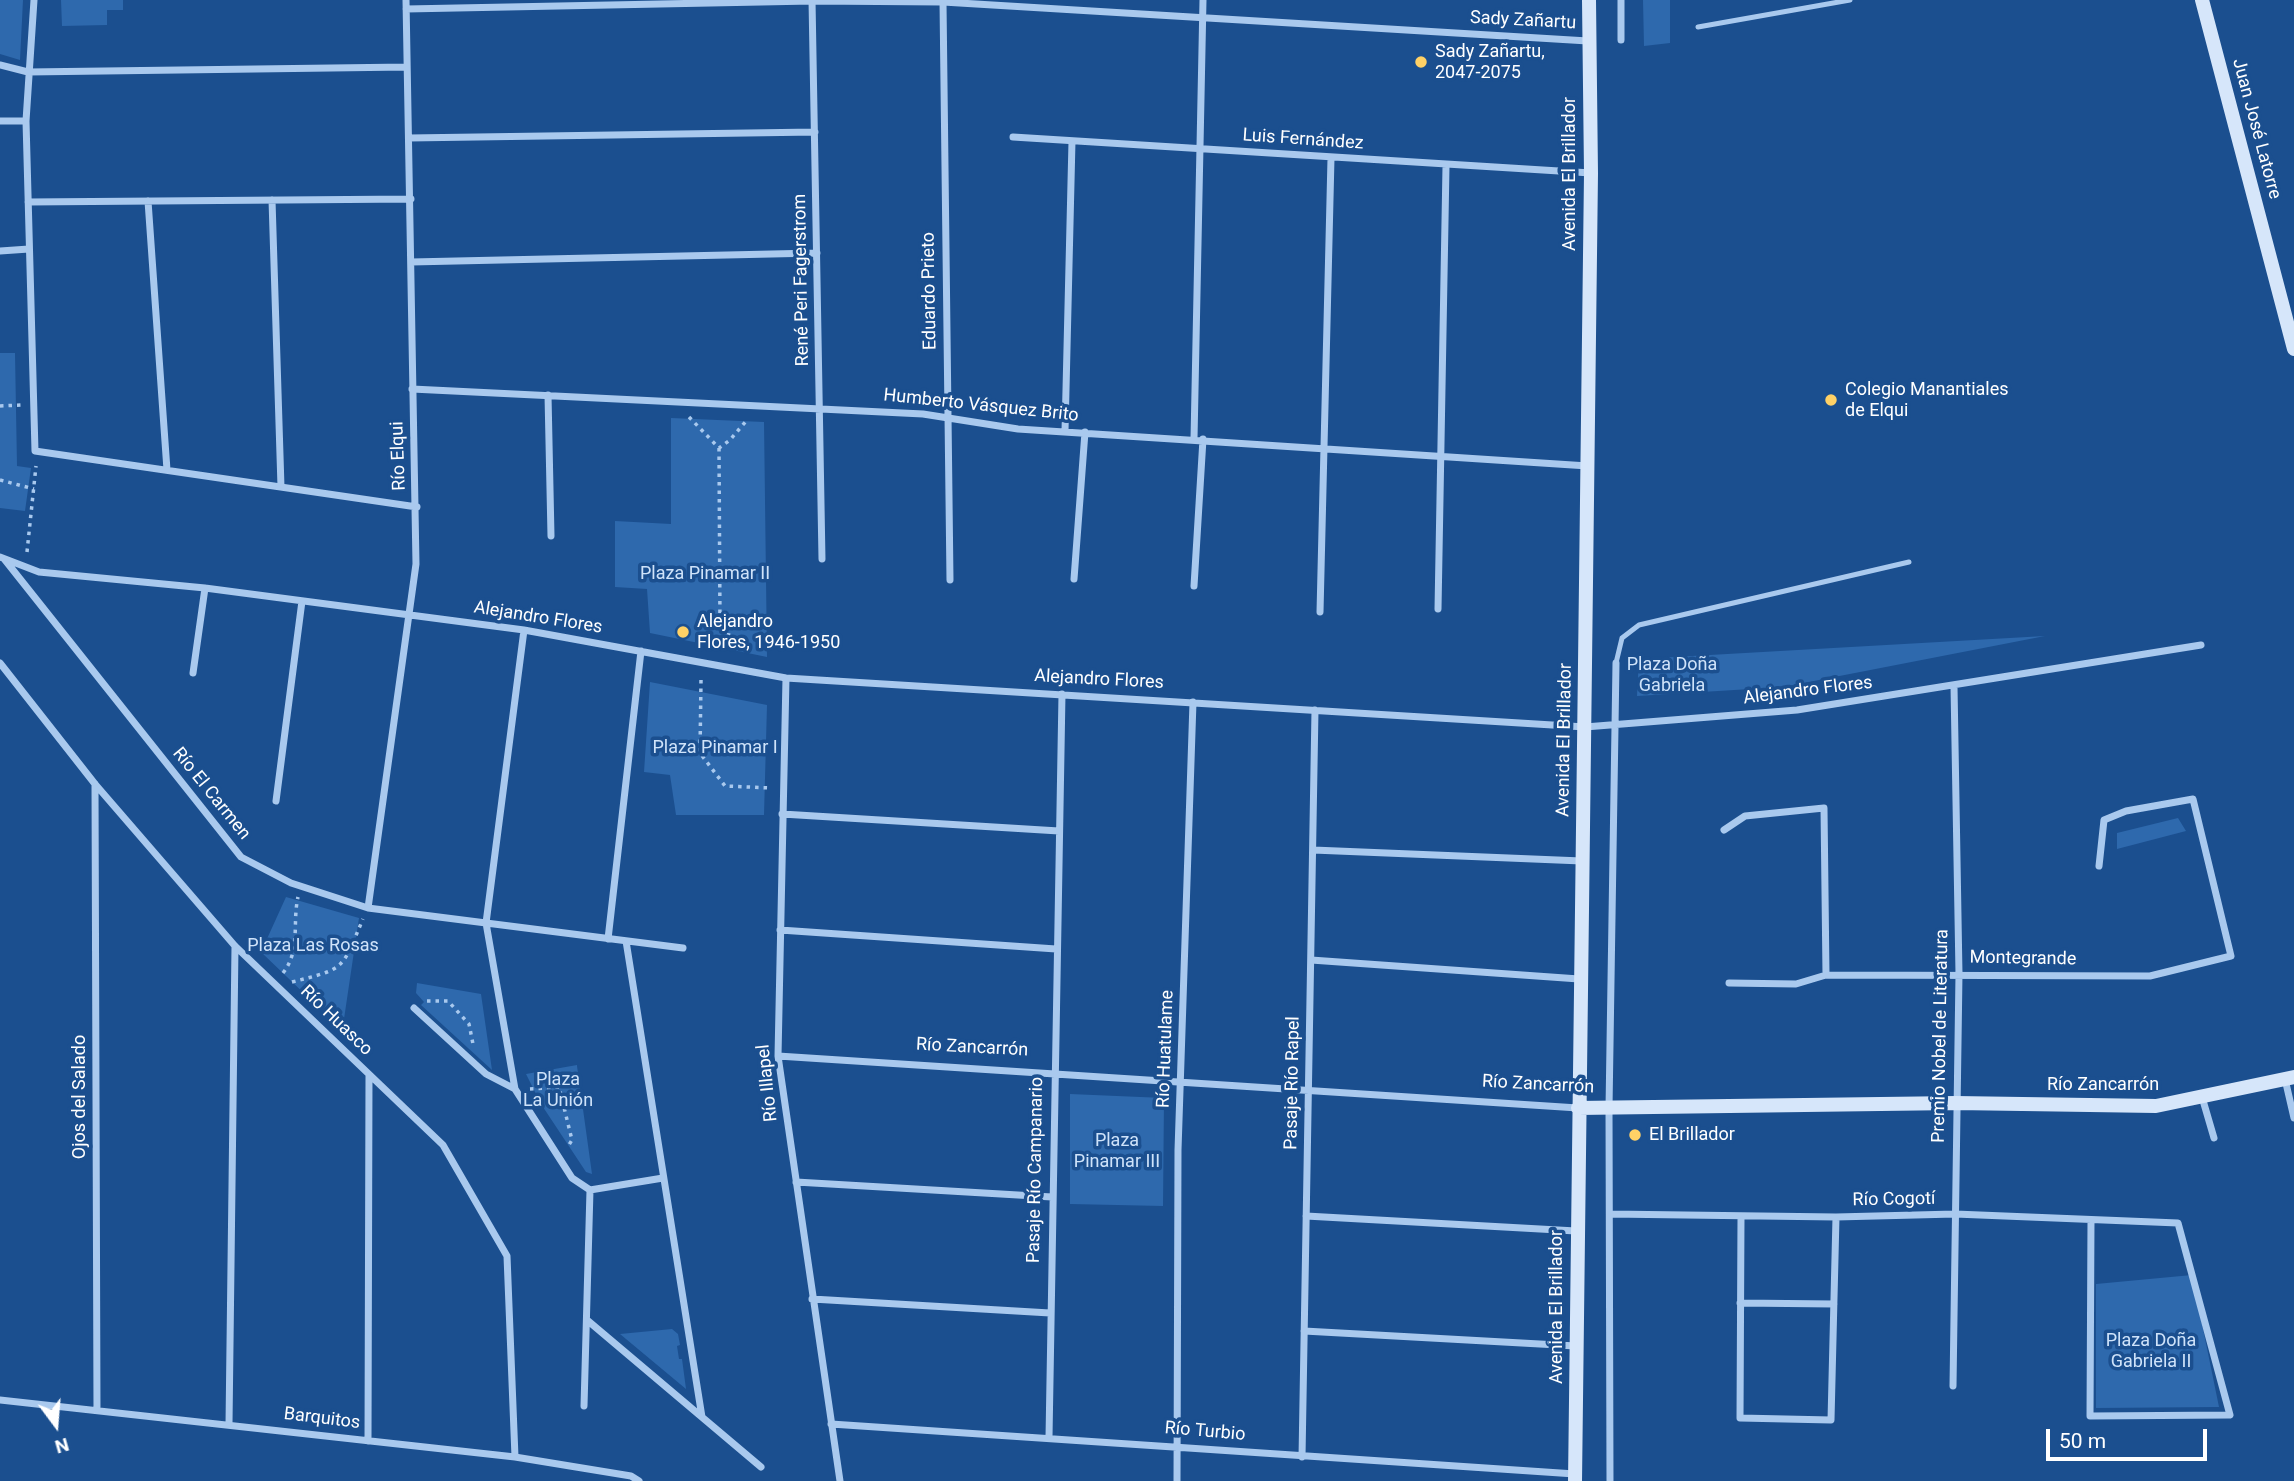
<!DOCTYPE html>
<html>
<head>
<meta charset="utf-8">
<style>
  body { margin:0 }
  #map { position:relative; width:2294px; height:1481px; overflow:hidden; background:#1b4f8f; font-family:Roboto,sans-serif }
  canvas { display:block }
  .north { position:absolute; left:21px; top:1390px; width:70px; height:70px; -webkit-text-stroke:5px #1b4f8f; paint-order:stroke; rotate:164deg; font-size:19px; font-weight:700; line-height:28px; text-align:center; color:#fff }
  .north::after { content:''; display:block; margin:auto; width:24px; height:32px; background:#fff; clip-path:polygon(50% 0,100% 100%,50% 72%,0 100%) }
  .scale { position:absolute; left:2046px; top:1429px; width:161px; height:32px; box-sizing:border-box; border:4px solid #fff; border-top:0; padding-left:9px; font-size:21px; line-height:24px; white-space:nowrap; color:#fff; -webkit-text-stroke:5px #1b4f8f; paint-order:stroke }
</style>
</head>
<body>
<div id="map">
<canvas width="2294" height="1481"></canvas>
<div class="north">N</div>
<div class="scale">50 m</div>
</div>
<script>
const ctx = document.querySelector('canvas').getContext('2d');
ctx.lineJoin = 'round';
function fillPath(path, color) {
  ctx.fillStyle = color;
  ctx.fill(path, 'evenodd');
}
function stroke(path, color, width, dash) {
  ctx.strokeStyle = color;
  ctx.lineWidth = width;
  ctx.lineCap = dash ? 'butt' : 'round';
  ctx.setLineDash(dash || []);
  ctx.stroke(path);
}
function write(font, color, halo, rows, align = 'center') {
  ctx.font = font + ' Roboto,sans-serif';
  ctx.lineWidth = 7;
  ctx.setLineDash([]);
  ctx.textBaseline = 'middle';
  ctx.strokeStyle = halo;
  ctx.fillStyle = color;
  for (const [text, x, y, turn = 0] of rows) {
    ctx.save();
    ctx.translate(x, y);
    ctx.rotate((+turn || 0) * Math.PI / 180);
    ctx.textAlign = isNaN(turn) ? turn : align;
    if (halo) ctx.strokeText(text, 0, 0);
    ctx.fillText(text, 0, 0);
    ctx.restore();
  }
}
const green = new Path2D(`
  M0 0H23L20 60 0 54Z
  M61 0H123V10H107V25L62 26Z
  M1643 0H1670V43L1644 46Z
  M0 353H15L17 466 31 468 25 511 0 508Z
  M671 418 764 422 767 657 650 633 647 589 615 587V521L671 524Z
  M2045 636 1783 687 1637 696 1639 659Z
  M650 682 767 705 764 815H676L670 775 644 772Z
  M2178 818 2186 831 2117 849V833Z
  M286 897 359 918 344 1019 338 1026 261 952Z
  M417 983 481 994 492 1070 421 1005 424 1002 416 993Z
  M577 1065V1066L592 1174 586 1172 541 1104 526 1074Z
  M1070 1094 1164 1098 1163 1206 1070 1204Z
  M2192 1275 2219 1407 2096 1408V1284Z
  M672 1329 678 1334 680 1345 677 1346 679 1359H682L686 1389 620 1334Z`);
const path = new Path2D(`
  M0 406 21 405
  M689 417 719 448 730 440 747 420
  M719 448 720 624 731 625 725 648
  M0 480 34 489
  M27 552 36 466
  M701 680 700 753 725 786 770 788
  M283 973C301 950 292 924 298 897
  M292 982C347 968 341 970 363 919
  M427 1001H448L469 1024 473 1044
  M530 1089 559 1087 572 1140 567 1148`);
const lane = new Path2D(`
  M1698 27 1850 0
  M1616 663 1622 638 1639 625 1909 562`);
const street = new Path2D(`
  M34 0 26 121 35 451 417 507
  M812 0 822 559
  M1621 0V40
  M943 2 950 580
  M406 9 812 1 943 2 1588 41
  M0 65 28 72 407 67
  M0 121H26
  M1013 137 1591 173
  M409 138 815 132
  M272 200 281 487
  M148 201 167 470
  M28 202 411 199
  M0 251 29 249
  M411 262 817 253
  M412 389 923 414 1018 429 1588 466
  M548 395 551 536
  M1065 431 1072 141
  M1194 439 1203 0
  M0 557 39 572 205 588 524 630 786 678 1585 727 1797 710 2201 645
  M5 560 241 857 291 883 368 908 683 948
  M1074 579 1085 432
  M1194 586 1203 439
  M1438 609 1446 166
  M1320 612 1331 158
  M524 630 486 923 515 1089 572 1178 590 1190
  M0 663 95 784 235 946 443 1145 507 1256 515 1457
  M193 673 205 588
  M786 678 778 1056 840 1481
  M95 784 97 1410
  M276 801 302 601
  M782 814 1059 831
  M1724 830 1745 816 1824 808 1826 975
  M1313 850 1582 861
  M368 908 416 564 406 0
  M780 930 1056 949
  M608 939 641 651
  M626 941 702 1417
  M1311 960 1579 979
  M1729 983 1796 984 1826 975 2150 976 2231 956 2193 799 2126 811 2104 820 2099 866
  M414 1008 486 1074 515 1089
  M778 1056 1578 1108
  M2285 1079 2294 1118
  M2202 1097 2214 1138
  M796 1182 1052 1197
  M590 1190 663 1178
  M1610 1214 1836 1217 1955 1214 2178 1223 2230 1415 2090 1416 2091 1220
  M1306 1216 1576 1231
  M1741 1217 1740 1418 1831 1420 1836 1217
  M812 1299 1050 1313
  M1740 1303 1834 1304
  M587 1320 761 1467
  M1304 1331 1576 1346
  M1953 1386 1959 974 1954 686
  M0 1400 515 1457 631 1476 639 1481
  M584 1406 590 1190
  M229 1424 235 946
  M831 1424 1575 1474
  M1049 1437 1062 694
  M368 1441 369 1075
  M1302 1457 1315 710
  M1177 1481 1178 1150 1193 702
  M1610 1481 1609 1108 1616 663`);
const secondary = new Path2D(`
  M2202 0 2294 349
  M1578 1108 1956 1103 2156 1106 2294 1077
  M1575 1481 1591 173 1589 0`);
const markers = [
  [1421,62,7,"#ffd166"],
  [1831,400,7,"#ffd166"],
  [683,632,7,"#ffd166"],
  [1635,1135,7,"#ffd166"]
];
const streetNames = [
  ["Sady Zañartu",1523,21,3],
  ["Juan José Latorre",2256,129,75],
  ["Luis Fernández",1303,140,4],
  ["Avenida El Brillador",1570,174,-90],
  ["René Peri Fagerstrom",802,280,-91],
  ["Eduardo Prieto",930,291,-91],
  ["Humberto Vásquez Brito",981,406,6],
  ["Río Elqui",399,456,-92],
  ["Alejandro Flores",538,618,9],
  ["Alejandro Flores",1099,680,3],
  ["Alejandro Flores",1808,691,-7],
  ["Avenida El Brillador",1565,740,-89],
  ["Río El Carmen",211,794,51],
  ["Montegrande",2023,959,1],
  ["Río Huasco",336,1021,44],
  ["Premio Nobel de Literatura",1941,1036,-89],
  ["Río Zancarrón",972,1048,3],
  ["Río Huatulame",1166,1049,-88],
  ["Río Illapel",768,1083,-96],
  ["Pasaje Río Rapel",1293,1083,-89],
  ["Río Zancarrón",1538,1085,3],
  ["Río Zancarrón",2103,1085],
  ["Ojos del Salado",80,1097,-90],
  ["Pasaje Río Campanario",1036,1170,-89],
  ["Río Cogotí",1894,1200,-1],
  ["Avenida El Brillador",1557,1307,-90],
  ["Barquitos",322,1419,7],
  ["Río Turbio",1205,1432,5]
];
const poiNames = [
  ["Sady Zañartu,",1435,52],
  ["2047-2075",1435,73],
  ["Colegio Manantiales",1845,390],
  ["de Elqui",1845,411],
  ["Alejandro",697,622],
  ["Flores, 1946-1950",697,643],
  ["El Brillador",1649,1135]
];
const parkNames = [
  ["Plaza Pinamar II",705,574],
  ["Plaza Doña",1672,665],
  ["Gabriela",1672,686],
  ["Plaza Pinamar I",715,748],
  ["Plaza Las Rosas",313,946],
  ["Plaza",558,1080],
  ["La Unión",558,1101],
  ["Plaza",1117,1141],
  ["Pinamar III",1117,1162],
  ["Plaza Doña",2151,1341],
  ["Gabriela II",2151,1362]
];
fillPath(green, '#2e69ad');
stroke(path, '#a9c9ee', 3.5, [3.5, 5]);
stroke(lane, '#a9c9ee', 5);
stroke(street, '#a9c9ee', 7);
stroke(secondary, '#d6e6fa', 14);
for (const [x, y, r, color] of markers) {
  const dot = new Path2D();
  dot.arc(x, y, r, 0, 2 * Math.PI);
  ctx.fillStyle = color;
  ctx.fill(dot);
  stroke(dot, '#1b4f8f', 2.5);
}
write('18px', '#fff', '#1b4f8f', streetNames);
write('18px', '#fff', '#1b4f8f', poiNames, 'left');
write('18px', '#cfe3fa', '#1b4f8f', parkNames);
</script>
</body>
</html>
